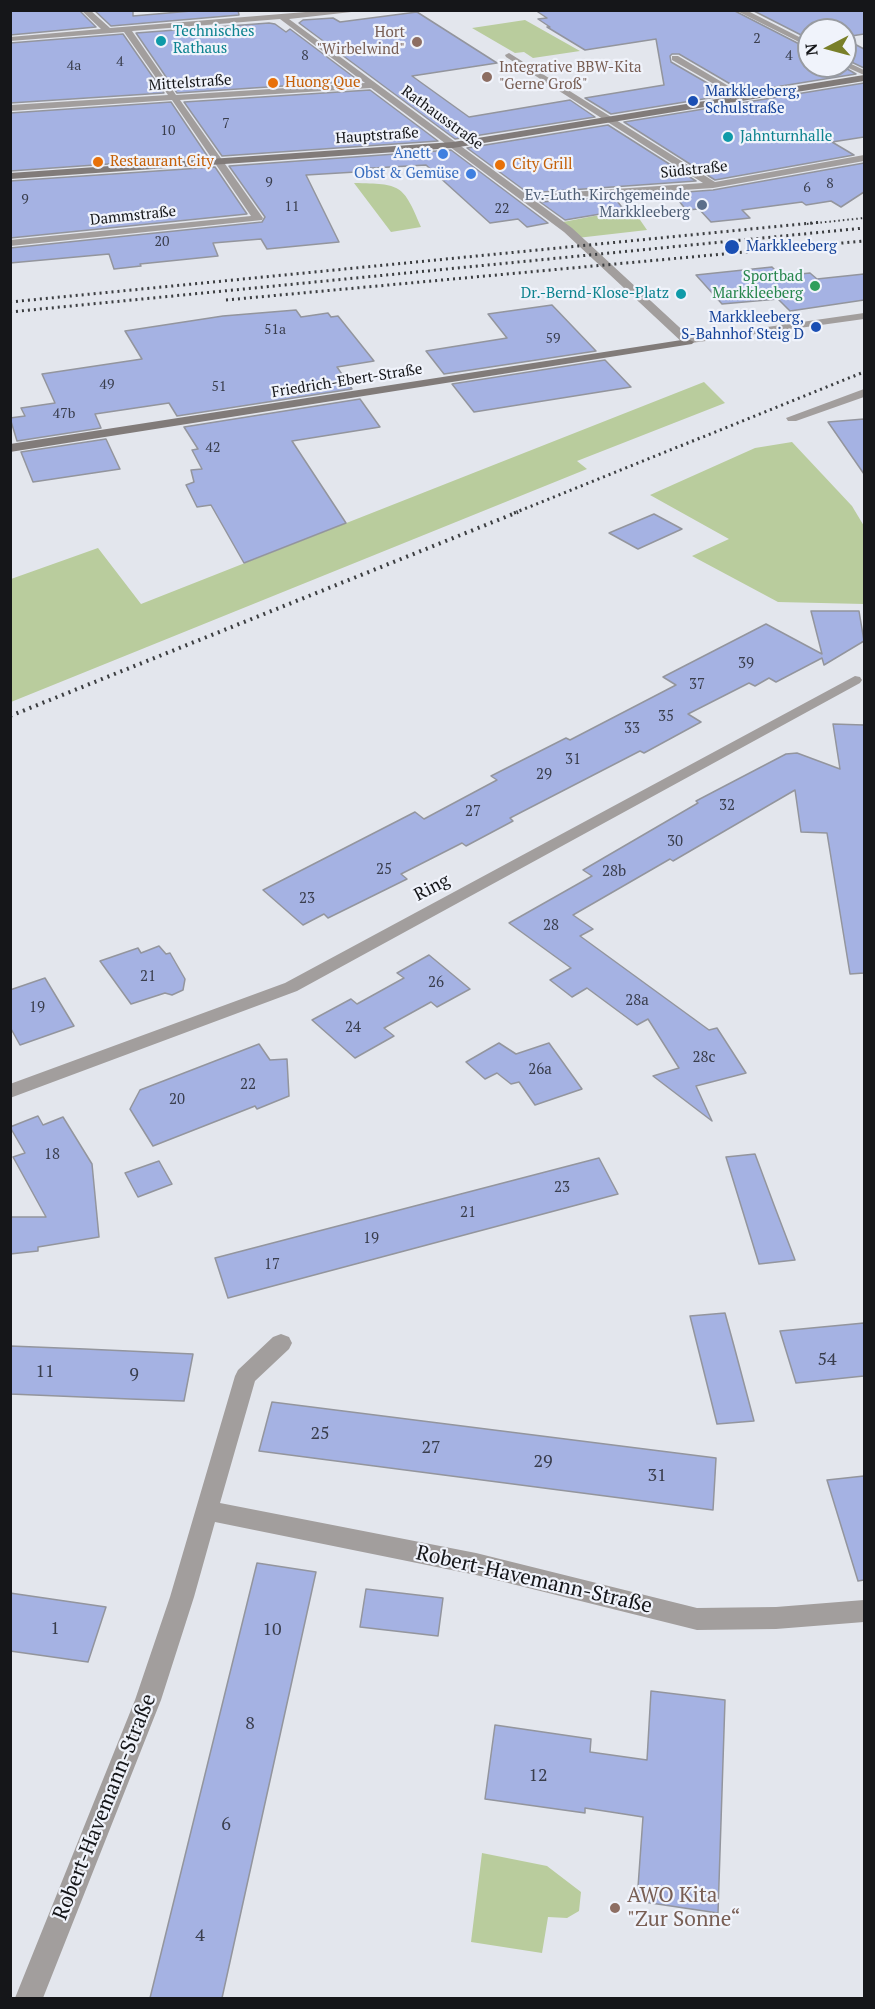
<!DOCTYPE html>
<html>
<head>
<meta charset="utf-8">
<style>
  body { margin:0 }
  #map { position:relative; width:875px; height:2009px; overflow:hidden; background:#e3e6ed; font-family:"PT Serif",serif }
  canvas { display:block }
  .frame { position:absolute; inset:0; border:12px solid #151619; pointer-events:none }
  .north { position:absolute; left:797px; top:18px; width:60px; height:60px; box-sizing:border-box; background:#f0f3fb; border:2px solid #989ba1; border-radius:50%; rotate:264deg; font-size:16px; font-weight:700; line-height:24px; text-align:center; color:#151619 }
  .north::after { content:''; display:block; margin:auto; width:21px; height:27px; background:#797f29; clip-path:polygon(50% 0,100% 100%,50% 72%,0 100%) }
</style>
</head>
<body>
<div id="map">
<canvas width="875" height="2009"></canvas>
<div class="frame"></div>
<div class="north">N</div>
</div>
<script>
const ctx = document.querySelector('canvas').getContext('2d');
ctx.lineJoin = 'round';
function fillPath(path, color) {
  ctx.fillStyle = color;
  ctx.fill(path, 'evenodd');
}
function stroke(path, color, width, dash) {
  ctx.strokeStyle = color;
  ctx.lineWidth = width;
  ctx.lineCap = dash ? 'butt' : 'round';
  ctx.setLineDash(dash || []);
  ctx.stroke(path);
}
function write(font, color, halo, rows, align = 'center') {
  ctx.font = font + ' "PT Serif",serif';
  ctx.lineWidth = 4.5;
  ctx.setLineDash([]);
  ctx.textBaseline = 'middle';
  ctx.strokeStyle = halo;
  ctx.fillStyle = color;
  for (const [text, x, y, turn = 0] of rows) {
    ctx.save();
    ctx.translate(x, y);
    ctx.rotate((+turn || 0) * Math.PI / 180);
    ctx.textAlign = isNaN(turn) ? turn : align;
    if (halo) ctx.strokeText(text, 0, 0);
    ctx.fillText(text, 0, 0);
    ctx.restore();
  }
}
const green = new Path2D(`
  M525 20 580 51 533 58 524 52 515 53 472 28Z
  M354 183C401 184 403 184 421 227L391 232Z
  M636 214 647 230 577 238 558 223 594 216Z
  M704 382 725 403 577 461 587 469 11 702V579L98 548 141 604Z
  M792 442 852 506 864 526V604L778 602 692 556 729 539 650 495 755 448Z
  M482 1853 547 1866 581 1892 579 1911 567 1918 548 1917 542 1953 471 1942Z`);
const building = new Path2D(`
  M10 10H79L96 27 10 35Z
  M94 10H133V16L203 10H238L239 15 111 26Z
  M535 10H733L809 49V66H842L856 74 744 92 679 54H672L670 56 671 62 728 95 611 114 585 98 664 85 656 39 585 50 547 27H550L538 19 547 18Z
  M752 10H864V34L845 37V30H809V39Z
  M417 12 497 63 412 76 469 117 570 100 595 117 455 139 299 23 303 20 333 18 340 22Z
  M269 23 275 24 286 32 290 29 359 81 177 93 136 33Z
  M123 34 164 93 10 103V43Z
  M845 39 864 49V68L845 59Z
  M864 83V137L832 142 854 155 715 180 624 122Z
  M370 90 438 141 222 156 184 102Z
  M171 102 208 157 10 171V113Z
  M608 125 696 181 528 193 467 148Z
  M451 150 548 223 527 227 518 219 490 223 426 165 355 169 356 172 306 175 339 242 267 249 261 239 213 243 218 256 140 264 141 266 114 269 109 254 10 263V248L262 222 265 217 229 166Z
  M864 163V192L841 207 831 201 806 205 802 202 742 210 750 218 711 222 699 209 686 210 673 193 713 190Z
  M215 167 247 214 10 238V181Z
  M614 197 624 210 565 220 540 202Z
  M772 267 781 276 810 273 817 279 864 274V300L790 311 778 299 722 304 696 275Z
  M552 305 596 351 444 374 426 351 507 338 488 314Z
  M296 310 301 317 328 313 331 317 338 316 374 361 337 367 352 389 177 416 169 403 95 414 101 428 17 441 10 418 25 416 21 408 55 403 42 374 142 359 125 331 223 316Z
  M605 360 631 387 474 412 452 384Z
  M360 399 380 427 292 441 346 523 244 563 211 505 197 507 186 485 194 482 191 470 202 469 192 450 198 449 184 427Z
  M864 419V474L828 422Z
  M106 439 120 469 33 482 21 452Z
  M654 514 682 529 638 549 609 533Z
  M811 611H859L864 641 824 665 822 658 776 682 769 678 755 686 749 683 688 714 701 722 644 753 640 751 510 818 513 821 466 846 462 843 401 874 407 879 328 918 324 914 303 925 263 890 415 812 424 819 497 780 491 776 566 738 570 740 676 685 663 677 766 624 822 654Z
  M833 724 864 725V973L850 974 827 833 801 832 795 790 673 861 670 859 573 915 593 929 580 936 709 1030 717 1028 746 1073 696 1086 712 1121 653 1076 679 1068 648 1019 637 1025 587 988 572 997 550 980 571 968 509 923 592 876 583 870 698 803 696 801 786 754 797 753 840 769Z
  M159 946 166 954 170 953 185 979 183 990 172 995 165 993 131 1004 100 961 138 948 141 953Z
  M429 955 470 989 437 1007 431 1002 384 1028 394 1036 355 1058 312 1020 351 999 357 1004 404 978 397 973Z
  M45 978 74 1026 20 1045 10 1027V990Z
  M499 1043 516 1054 549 1043 582 1089 535 1105 519 1082 511 1084 497 1073 485 1079 466 1062Z
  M259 1044 270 1060 287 1059 289 1096 257 1109 255 1106 153 1146 130 1109 140 1090Z
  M38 1116 43 1125 63 1117 92 1164 99 1237 38 1247V1251L10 1254V1217H46L13 1157 25 1153 10 1127Z
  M755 1154 774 1205 795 1260 759 1264 726 1157Z
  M599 1158 618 1194 228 1298 215 1258Z
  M159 1161 172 1184 138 1197 125 1173Z
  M725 1313 734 1346 754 1421 717 1424 690 1316Z
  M864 1323V1376L796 1383 780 1331Z
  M10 1346 85 1349 193 1354 184 1401 130 1399 10 1394Z
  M272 1402 716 1458 713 1510 259 1451Z
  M864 1476V1580L858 1581 827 1480Z
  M257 1563 316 1572 222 1998H150Z
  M366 1589 443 1598 438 1636 360 1627Z
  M10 1593 106 1607 88 1662 10 1651Z
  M651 1691 725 1700 718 1913 637 1901 643 1817 585 1808V1813L485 1799 495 1725 591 1739 590 1752 647 1760Z`);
const street = new Path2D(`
  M81 10H90L110 28 330 10H369L289 19 527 195 703 183 506 57 505 55 509 53 715 182 864 155V161L713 188 534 200 572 228 691 338 864 313V319L684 344 564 232 371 88 180 100 263 218 262 220 10 246V240L251 216 172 100 10 111V105L168 95 124 32 10 41V37L101 29ZM280 19 365 83 176 95 132 31Z
  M735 10H746L809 42V47Z
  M672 56H678L747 97 740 99 672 60Z
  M845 61 864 70V75L844 66Z
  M864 389V397L796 421H788L786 418Z
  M855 676 860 677 862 680 860 683 297 991 10 1098V1084L285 983Z
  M281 1334 289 1337 292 1343 289 1349 255 1381 220 1503 476 1553 697 1608 776 1607 864 1600V1622L776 1629 697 1630 476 1575 215 1522 194 1597 161 1700 43 1998H15L135 1700 170 1597 235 1376 238 1370 273 1337Z`);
const secondary = new Path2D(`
  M864 75V81L453 148 10 179V173L453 142Z
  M688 339 694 342 692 344 10 452V444Z`);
const railFar2 = new Path2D(`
  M807 224 864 218`);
const railFar1 = new Path2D(`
  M226 300 864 241
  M10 302 822 222
  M10 312 864 228
  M514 513 864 372`);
const rail = new Path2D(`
  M10 716 518 512`);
const markers = [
  [161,41,6,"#0f9aa8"],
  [417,42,6,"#8d6e63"],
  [487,77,6,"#8d6e63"],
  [273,83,6,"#e8710a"],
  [693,101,6,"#1a4fb4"],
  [728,137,6,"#0f9aa8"],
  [443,154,6,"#3f7fe0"],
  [98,162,6,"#e8710a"],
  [500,165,6,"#e8710a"],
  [471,174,6,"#3f7fe0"],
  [702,205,6,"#5c6f8a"],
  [732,247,8,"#1a4fb4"],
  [815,286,6,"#2e9e5b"],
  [681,294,6,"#0f9aa8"],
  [816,327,6,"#1a4fb4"],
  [615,1908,6,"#8d6e63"]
];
const farNumbernames = [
  ["2",757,39],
  ["8",305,56],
  ["4",789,56],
  ["4",120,62],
  ["4a",74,66],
  ["7",226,124],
  ["10",168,131],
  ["9",269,183],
  ["8",830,184],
  ["6",807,188],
  ["9",25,200],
  ["11",292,207],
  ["22",502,209],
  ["20",162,242],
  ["51a",275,330],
  ["59",553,339],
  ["49",107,385],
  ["51",219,387],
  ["47b",64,414],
  ["42",213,448]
];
const farCulturenames = [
  ["Technisches",173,32],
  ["Rathaus",173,49],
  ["Jahnturnhalle",740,137],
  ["Dr.-Bernd-Klose-Platz",669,294,"right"]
];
const farEducationnames = [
  ["Hort",405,33],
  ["\"Wirbelwind\"",405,50],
  ["Integrative BBW-Kita",499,68,"left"],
  ["\"Gerne Groß\"",499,85,"left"]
];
const farStreetnames = [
  ["Mittelstraße",190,83,-4],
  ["Rathausstraße",442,118,36],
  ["Hauptstraße",377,136,-4],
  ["Südstraße",694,170,-6],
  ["Dammstraße",133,216,-6],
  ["Friedrich-Ebert-Straße",347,381,-9]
];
const farFoodnames = [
  ["Huong Que",285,83],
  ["Restaurant City",110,162],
  ["City Grill",512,165]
];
const farTransitnames = [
  ["Markkleeberg,",705,92],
  ["Schulstraße",705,109],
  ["Markkleeberg",746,247],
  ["Markkleeberg,",804,318,"right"],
  ["S-Bahnhof Steig D",804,335,"right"]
];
const farShopnames = [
  ["Anett",431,154],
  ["Obst & Gemüse",459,174]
];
const farServicenames = [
  ["Ev.-Luth. Kirchgemeinde",690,196],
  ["Markkleeberg",690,213]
];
const farLeisurenames = [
  ["Sportbad",803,277],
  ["Markkleeberg",803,294]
];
const numberNames = [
  ["39",746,664],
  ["37",697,685],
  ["35",666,717],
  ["33",632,729],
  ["31",573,760],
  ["29",544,775],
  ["32",727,806],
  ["27",473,812],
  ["30",675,842],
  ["25",384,870],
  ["28b",614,872],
  ["23",307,899],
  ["28",551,926],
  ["21",148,977],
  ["26",436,983],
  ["28a",637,1001],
  ["19",37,1008],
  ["24",353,1028],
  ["28c",704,1058],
  ["26a",540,1070],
  ["22",248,1085],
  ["20",177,1100],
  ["18",52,1155],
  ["23",562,1188],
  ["21",468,1213],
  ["19",371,1239],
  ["17",272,1265]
];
const streetNames = [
  ["Ring",432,888,-28]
];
const nearNumbernames = [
  ["54",827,1360],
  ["11",45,1372],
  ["9",134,1375],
  ["25",320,1434],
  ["27",431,1448],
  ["29",543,1462],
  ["31",657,1476],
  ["1",55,1629],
  ["10",272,1630],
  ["8",250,1724],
  ["12",538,1776],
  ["6",226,1825],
  ["4",200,1936]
];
const nearStreetnames = [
  ["Robert-Havemann-Straße",534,1580,13],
  ["Robert-Havemann-Straße",105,1807,-68]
];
const nearEducationnames = [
  ["AWO Kita",627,1896],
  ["\"Zur Sonne“",627,1920]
];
fillPath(green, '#b9cc9d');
fillPath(building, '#a5b2e3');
stroke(building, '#93959d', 1.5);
fillPath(street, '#a29e9d');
fillPath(secondary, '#817b79');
stroke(railFar2, '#3c3e41', 2, [1.5, 3]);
stroke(railFar1, '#3c3e41', 3, [2, 4]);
stroke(rail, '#3c3e41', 4, [2, 5]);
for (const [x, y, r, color] of markers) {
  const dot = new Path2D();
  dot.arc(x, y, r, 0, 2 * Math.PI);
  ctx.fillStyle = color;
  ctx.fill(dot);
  stroke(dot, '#f0f3fb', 2);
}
write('14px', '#393d4c', null, farNumbernames);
write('15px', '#0d838f', '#f0f3fb', farCulturenames, 'left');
write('15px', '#785e54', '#f0f3fb', farEducationnames, 'right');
write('15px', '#151619', '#f0f3fb', farStreetnames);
write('15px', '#c56008', '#f0f3fb', farFoodnames, 'left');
write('15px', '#164399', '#f0f3fb', farTransitnames, 'left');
write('15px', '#366cbe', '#f0f3fb', farShopnames, 'right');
write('15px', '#4e5e75', '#f0f3fb', farServicenames, 'right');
write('15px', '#27864d', '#f0f3fb', farLeisurenames, 'right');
write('15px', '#393d4c', null, numberNames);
write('18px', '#151619', '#f0f3fb', streetNames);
write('18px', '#393d4c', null, nearNumbernames);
write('21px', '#151619', '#f0f3fb', nearStreetnames);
write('21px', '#785e54', '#f0f3fb', nearEducationnames, 'left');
</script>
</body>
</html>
